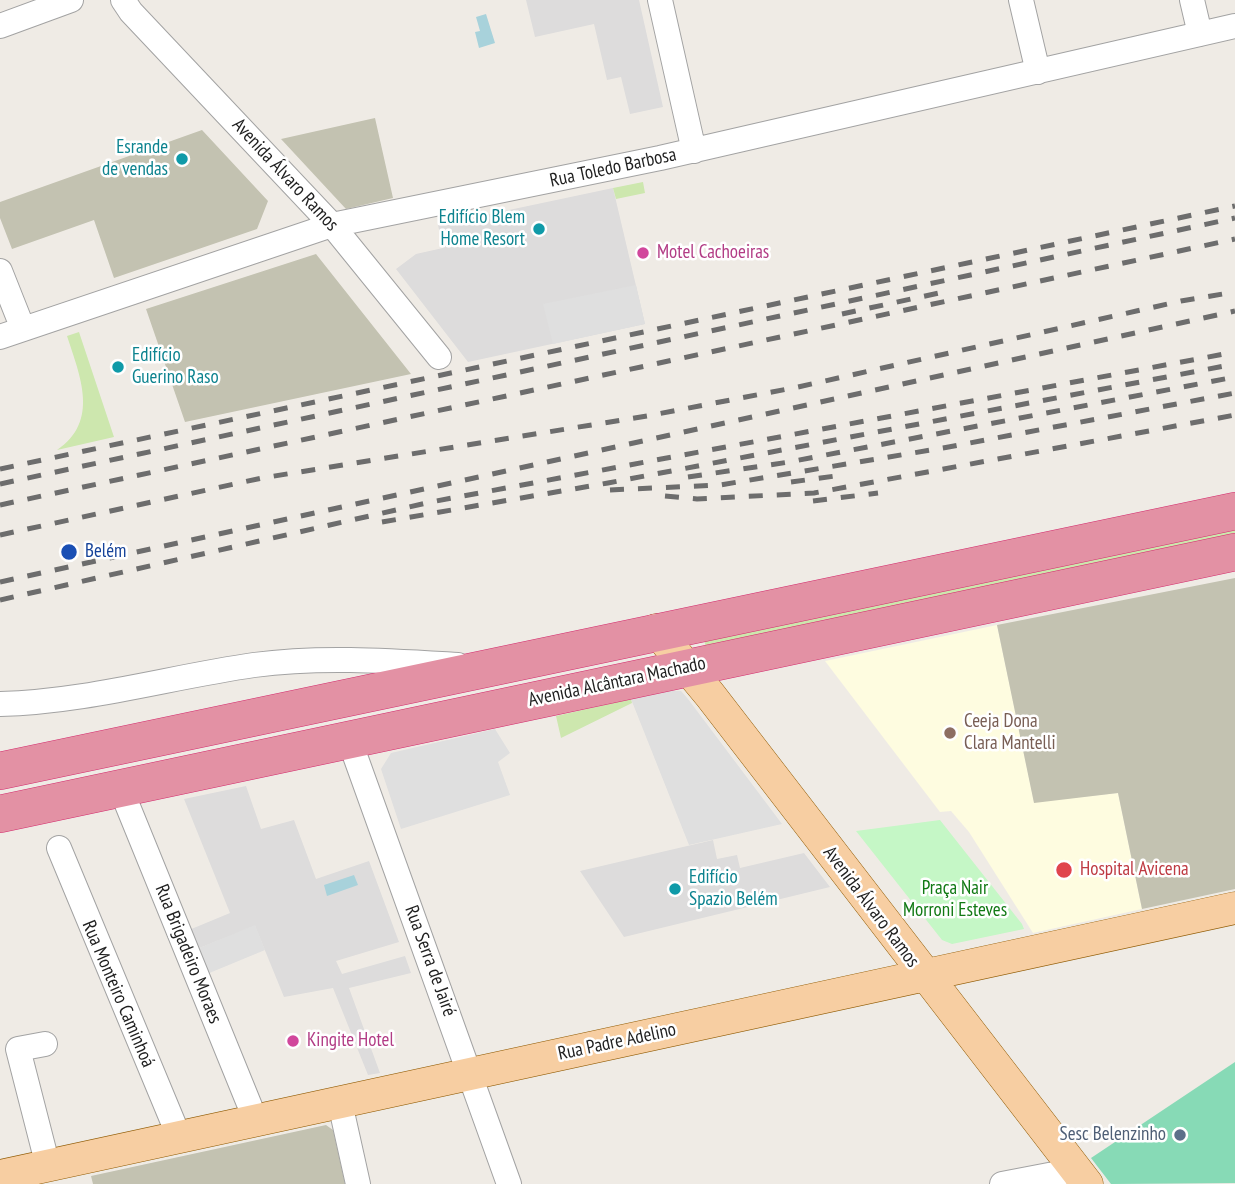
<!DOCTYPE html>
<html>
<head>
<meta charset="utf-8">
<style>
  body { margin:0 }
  canvas { display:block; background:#efebe5 }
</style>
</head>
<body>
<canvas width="1235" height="1184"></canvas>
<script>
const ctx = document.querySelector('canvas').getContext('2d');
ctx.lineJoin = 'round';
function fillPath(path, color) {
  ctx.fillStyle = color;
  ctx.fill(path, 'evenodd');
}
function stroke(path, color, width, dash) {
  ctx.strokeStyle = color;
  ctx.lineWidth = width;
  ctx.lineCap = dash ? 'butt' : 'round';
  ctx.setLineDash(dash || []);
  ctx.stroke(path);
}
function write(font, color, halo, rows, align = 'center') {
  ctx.font = font + ' "PT Sans Narrow",sans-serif';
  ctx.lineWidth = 5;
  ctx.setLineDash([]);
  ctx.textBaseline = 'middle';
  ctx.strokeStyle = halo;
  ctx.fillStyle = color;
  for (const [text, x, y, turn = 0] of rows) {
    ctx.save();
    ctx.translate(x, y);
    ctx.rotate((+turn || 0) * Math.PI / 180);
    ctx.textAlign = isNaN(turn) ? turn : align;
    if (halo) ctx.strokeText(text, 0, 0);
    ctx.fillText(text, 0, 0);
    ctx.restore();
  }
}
const residential = new Path2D(`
  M526 0H639L663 107 630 114 621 77 607 80 594 24 535 37Z
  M613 188 645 324 468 362 396 269 416 254 443 248 438 225Z
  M246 786 261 829 294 820 316 879 369 861 399 942 336 961 342 974 405 956 411 973 349 988 380 1073 368 1075 333 988 284 997 255 926 197 949 189 930 230 913 184 799Z
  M713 840 717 859 737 855 740 868 804 853 830 887 624 937 580 871Z`);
const education = new Path2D(`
  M997 625 1034 802 1118 793 1142 909 1033 933 969 832 951 811 940 812 825 661Z`);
const construction = new Path2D(`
  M375 118 393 198 346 209 281 139Z
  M202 130 268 201 257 229 114 278 94 220 12 249 0 218V202Z
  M316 254 411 374 185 422 146 309Z
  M1235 578V889L1142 909 1118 793 1034 803 997 625Z
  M326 1125 333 1130 345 1184H93L91 1176Z`);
const grass = new Path2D(`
  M643 182 645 193 616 199 613 188Z
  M79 332 114 437 57 450C100 421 80 376 67 336Z
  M1235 521V542L707 652 702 632Z
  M631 699 632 703 561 738 556 716Z`);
const park = new Path2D(`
  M940 820 1022 924 1024 929 952 944 942 940 856 831Z`);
const pitch = new Path2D(`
  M1235 1062V1183L1111 1184 1091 1158Z`);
const parking = new Path2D(`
  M636 285 645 324 553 344 543 304Z
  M670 691H681L688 699 782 824 689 845 631 699Z
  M495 729 510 753 498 762 510 795 401 829 381 769 391 753Z
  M255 925 265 950 207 974 197 949Z`);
const water = new Path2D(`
  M486 14 495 43 479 48 475 32 480 31 476 17Z
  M354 875 358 885 327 896 324 885Z`);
const minor = new Path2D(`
  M123 0 131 12 332 225 439 357
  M660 0 694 151
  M1021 0 1038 72
  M1192 0 1200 34
  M0 26 71 0
  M0 271 23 329
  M0 337 332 225 660 158 1235 26
  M0 704C86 702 170 677 254 665 321 656 391 661 458 665
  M349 739 509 1184
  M120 787 256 1121
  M59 848 180 1139
  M45 1044 18 1049 48 1166
  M340 1103 358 1184
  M1002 1184 1075 1170`);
const major = new Path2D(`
  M656 630 710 695 1087 1184
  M0 1176 1235 908`);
const highway = new Path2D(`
  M0 771 1235 511
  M0 814 1235 552`);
const rail = new Path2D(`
  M842 314 948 291
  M0 469 1235 206
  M688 477 789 462 1235 377
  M791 482 843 475
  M0 484 1235 218
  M610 490 720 485 943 448 1235 393
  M665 496 697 499 814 493 1235 415
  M813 501 878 493
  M0 505 1235 239
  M382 522 608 483 1235 364
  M0 535 262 478 647 416 798 387 1181 301 1235 292
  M0 582 1235 311
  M0 600 431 502 1235 352`);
const markers = [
  [182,159,7,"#0f9aa8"],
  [539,229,7,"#0f9aa8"],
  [643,253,7,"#d1479c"],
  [118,367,7,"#0f9aa8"],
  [69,552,9,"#1a4fb4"],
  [950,733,7,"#8d6e63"],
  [1064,870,9,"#e0444e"],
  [675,889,7,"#0f9aa8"],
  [293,1041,7,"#d1479c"],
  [1180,1135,7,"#5c6f8a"]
];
const cultureNames = [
  ["Esrande",168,148],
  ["de vendas",168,170],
  ["Edifício Blem",525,218],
  ["Home Resort",525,240],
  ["Edifício",132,356,"left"],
  ["Guerino Raso",132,378,"left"],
  ["Edifício",689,878,"left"],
  ["Spazio Belém",689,900,"left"]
];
const streetNames = [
  ["Rua Toledo Barbosa",613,168,-12],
  ["Avenida Álvaro Ramos",285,175,47],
  ["Avenida Alcântara Machado",617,682,-12],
  ["Avenida Álvaro Ramos",871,907,53],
  ["Rua Brigadeiro Moraes",188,954,68],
  ["Rua Serra de Jairé",430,961,70],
  ["Rua Monteiro Caminhoá",118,994,67],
  ["Rua Padre Adelino",617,1042,-12]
];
const hotelNames = [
  ["Motel Cachoeiras",657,253],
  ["Kingite Hotel",307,1041]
];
const transitNames = [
  ["Belém",85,552]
];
const educationNames = [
  ["Ceeja Dona",964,722],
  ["Clara Mantelli",964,744]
];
const healthNames = [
  ["Hospital Avicena",1080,870]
];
const parkNames = [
  ["Praça Nair",955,889],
  ["Morroni Esteves",955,911]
];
const serviceNames = [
  ["Sesc Belenzinho",1166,1135]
];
fillPath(residential, '#dddcdc');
fillPath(education, '#fefce0');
fillPath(construction, '#c3c2b1');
fillPath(grass, '#cde7ae');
fillPath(park, '#c5f7c6');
fillPath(pitch, '#87dab6');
fillPath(parking, '#dfdfdf');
fillPath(water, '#a8d2db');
stroke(minor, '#a3a3a3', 26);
stroke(major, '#925d07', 33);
stroke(highway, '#d32d6e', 38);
stroke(minor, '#fff', 24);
stroke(major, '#f7cea2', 32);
stroke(highway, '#e391a4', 37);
stroke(rail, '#6d6d6d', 5, [14, 14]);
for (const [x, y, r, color] of markers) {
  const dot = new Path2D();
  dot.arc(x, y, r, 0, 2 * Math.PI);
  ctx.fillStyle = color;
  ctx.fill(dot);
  stroke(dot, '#fff', 2.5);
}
write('19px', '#0d838f', '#fff', cultureNames, 'right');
write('19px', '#1f1f1f', '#fff', streetNames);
write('19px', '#b23c85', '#fff', hotelNames, 'left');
write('19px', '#164399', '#fff', transitNames, 'left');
write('19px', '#785e54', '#fff', educationNames, 'left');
write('19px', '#be3a42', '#fff', healthNames, 'left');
write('19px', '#117914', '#fff', parkNames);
write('19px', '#4e5e75', '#fff', serviceNames, 'right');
</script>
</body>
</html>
